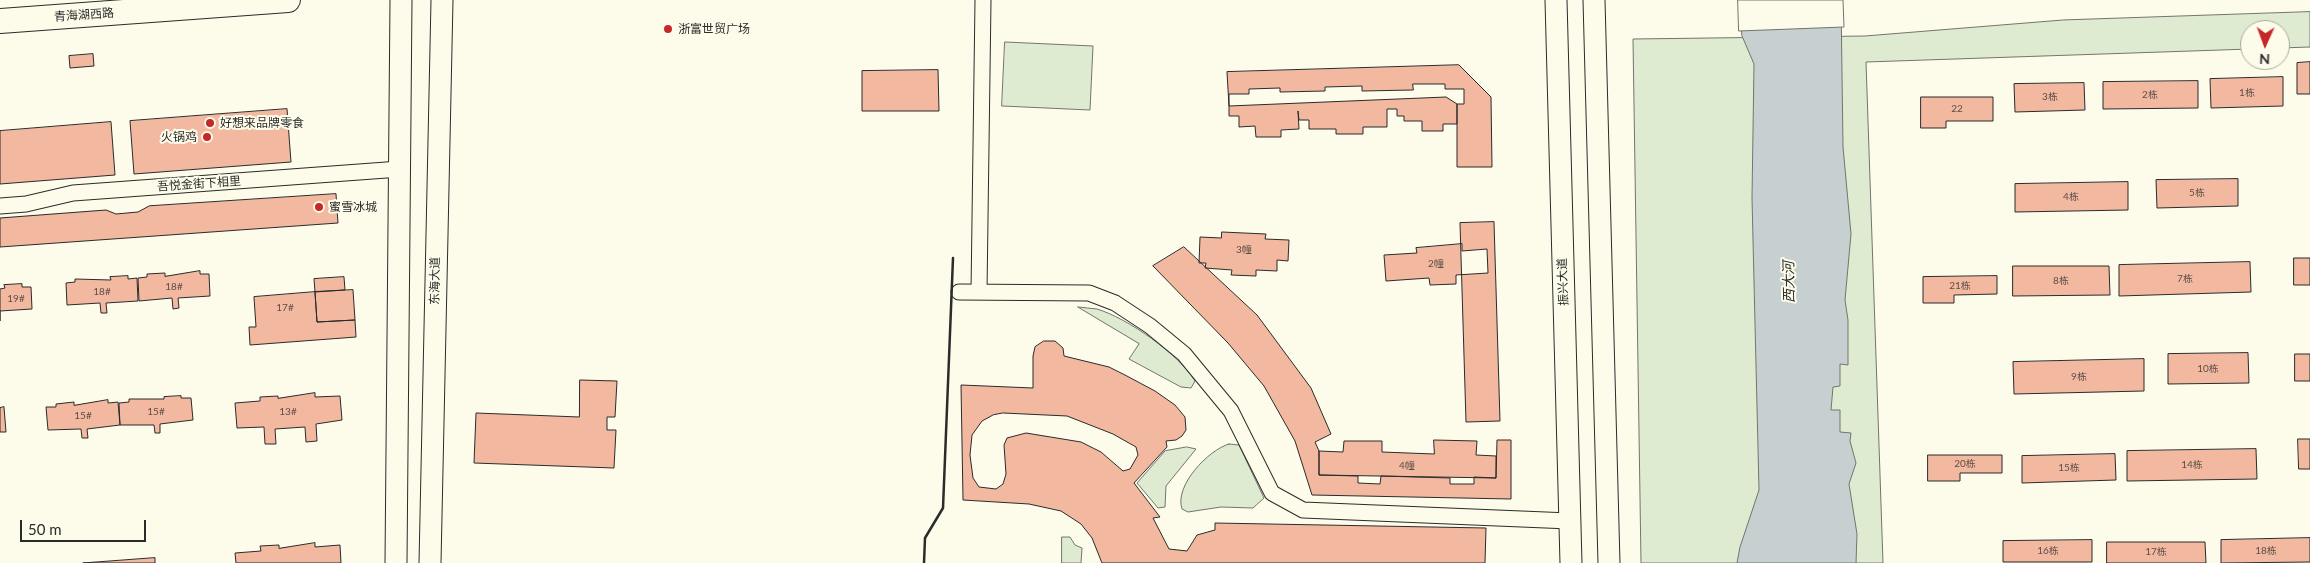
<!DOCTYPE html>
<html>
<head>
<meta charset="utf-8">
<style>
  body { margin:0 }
  #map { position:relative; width:2310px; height:563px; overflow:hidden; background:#fdfbea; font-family:Lato,sans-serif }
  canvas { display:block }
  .north { position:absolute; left:2240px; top:20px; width:50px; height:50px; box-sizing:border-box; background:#fdfbea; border:1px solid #a9a89e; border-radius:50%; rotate:182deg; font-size:14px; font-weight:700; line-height:20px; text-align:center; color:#2b2b2b }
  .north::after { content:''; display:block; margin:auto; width:18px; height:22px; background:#c62828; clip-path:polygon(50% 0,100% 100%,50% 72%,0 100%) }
  .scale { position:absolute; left:20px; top:520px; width:126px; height:22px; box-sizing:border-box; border:2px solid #2b2b2b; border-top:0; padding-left:6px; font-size:15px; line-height:18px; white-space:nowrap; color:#2b2b2b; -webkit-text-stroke:4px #fdfbea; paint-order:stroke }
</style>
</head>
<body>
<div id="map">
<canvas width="2310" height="563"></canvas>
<div class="north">N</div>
<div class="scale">50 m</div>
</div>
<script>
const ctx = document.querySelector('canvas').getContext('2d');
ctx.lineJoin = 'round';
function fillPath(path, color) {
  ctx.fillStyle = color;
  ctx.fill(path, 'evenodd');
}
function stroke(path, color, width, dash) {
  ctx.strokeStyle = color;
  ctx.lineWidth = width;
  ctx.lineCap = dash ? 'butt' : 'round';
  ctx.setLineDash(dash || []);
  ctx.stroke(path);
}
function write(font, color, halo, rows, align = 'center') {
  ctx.font = font + ' Lato,"Noto Sans SC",sans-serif';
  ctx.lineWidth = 4;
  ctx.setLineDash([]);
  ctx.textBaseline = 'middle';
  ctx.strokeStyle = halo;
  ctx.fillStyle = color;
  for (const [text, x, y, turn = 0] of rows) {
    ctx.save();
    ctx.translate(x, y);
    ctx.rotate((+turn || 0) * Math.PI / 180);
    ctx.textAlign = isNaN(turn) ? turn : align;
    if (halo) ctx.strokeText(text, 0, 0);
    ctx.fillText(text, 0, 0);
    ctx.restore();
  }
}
const green = new Path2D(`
  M2310 12V47L2280 48V30H2250V49L1866 62 1883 563H1641L1633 39 1865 36 2063 20Z
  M1005 42 1093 46 1090 110 1002 106Z
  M1078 307C1084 308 1091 308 1097 309 1127 318 1179 354 1195 381L1191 388 1181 387 1129 359 1139 344Z
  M1229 444 1239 445 1264 498 1253 508 1221 507 1188 512 1182 509C1174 486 1208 450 1229 444Z
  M1187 447 1196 449 1166 486 1165 507 1158 508 1137 483 1165 451Z
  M1062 537H1070L1075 545 1082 548 1081 563H1062Z`);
const water = new Path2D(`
  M1740 0H1841L1843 147 1851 234 1845 300 1848 320V365L1840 364V386L1833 387 1831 410H1840V432L1851 433 1850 441 1856 463 1849 484 1857 534 1856 563H1737L1740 547 1759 490 1752 198 1754 64 1742 36Z`);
const pier = new Path2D(`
  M1738 0H1843L1844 27 1739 31Z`);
const building = new Path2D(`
  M93 54 94 66 70 68 69 56Z
  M2310 62V94H2297V63Z
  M1459 65 1491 97 1492 167H1457V104L1446 97 1229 106 1227 72Z
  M938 70 939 111H862V71Z
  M2283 77V106L2211 108 2210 79Z
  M2198 81V108L2103 109V82Z
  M2084 83 2085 110 2015 112 2014 84Z
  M1413 84H1445V89H1464V104H1457V124H1443V131H1422V121H1404V116H1397V109H1387V127H1363V134H1336V129H1309V120H1299L1298 111 1299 129 1281 130V137H1256L1255 126 1239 127V116H1229V94H1249V89L1280 88V92L1325 91V87L1362 86V91L1413 90Z
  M1921 97H1993V121H1946V128H1921Z
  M287 109 291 162 134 174 130 121Z
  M111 122 115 175 0 184V131Z
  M2238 179V206L2157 208 2156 180Z
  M2128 182V210L2015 212V184Z
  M336 194 338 223 0 247V218L106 210 116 214 138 212 149 206Z
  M1494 222 1500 421 1466 422 1460 223Z
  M1222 232 1266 234 1265 239 1289 240 1288 261 1277 260V271L1256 270V276L1231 275 1232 270 1205 268 1206 263H1199L1200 237 1221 238Z
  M1462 244V251L1487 249 1488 273 1456 275V284L1430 285 1429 278 1386 281 1384 255 1417 253 1416 248Z
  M1184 247 1257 315 1311 388 1331 434 1315 442 1319 451V475L1496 478 1497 440H1511V499L1312 495 1295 441 1264 386 1228 343 1153 266Z
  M2294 258H2310V285H2294Z
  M2250 262 2251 292 2119 296V265Z
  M2013 266H2109L2110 295 2013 296Z
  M200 271V274H209L210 296 178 298 179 308 173 309 172 298 139 301 138 278 147 277V274L165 273V276Z
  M128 276V279L137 278 138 301 106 303 107 313H101L100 303 67 305 66 283 75 282V279L111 280 110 277Z
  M1997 276V294L1954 295V303H1923V277Z
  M344 277 345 290 315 292 314 279Z
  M22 284V287H31L32 309 0 311V321V289L5 288 4 285Z
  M353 290 355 320 317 322 315 292Z
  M315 292 317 322 355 320 356 337 250 345 249 327H256L254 297Z
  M1044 341H1055L1063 348 1064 356 1109 367 1125 375 1155 391 1175 405 1185 417 1186 430 1182 436 1176 440 1166 441 1167 447 1134 483 1160 517 1153 518 1169 549 1187 551 1197 535 1215 530V523L1486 528 1485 563H1102L1092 538 1081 524 1061 511 1029 504 963 500 961 385 1033 388V356L1035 347ZM1003 413 1067 416 1113 434 1136 447 1138 455 1130 469 1123 471 1101 452 1081 442 1026 433 1007 438 1004 445 1006 474 1003 484 996 489 979 487 973 478 970 455 972 435 982 421 993 415Z
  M2248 353 2249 383 2168 384V354Z
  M2295 354H2310V381H2295Z
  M2144 359V391L2014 394 2013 362Z
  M580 380 617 381 615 417H607V430H616L614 468 474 463 476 413 579 417Z
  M315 393V397L340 396 342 420 316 424 317 441 306 442 305 427 275 429 276 444H265L264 427 237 428 235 403 260 401V397L278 396V398Z
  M181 396V398H191L193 420 160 424V433H155L154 425H120L119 403 129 402V399H164V397Z
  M108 400V403L118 402 120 425 87 429 88 438H82L81 429 48 430 46 407H56V404L74 402V405Z
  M4 407 6 432H0V408Z
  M2298 439H2310V469H2299Z
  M1434 440 1477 441 1476 455 1496 456V478L1474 477V484H1450V478L1381 476 1380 484 1358 483V476L1319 475V451L1343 452 1344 441H1382V452L1434 454Z
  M2256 449 2257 479 2127 481V451Z
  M2115 454 2116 480 2022 483V456Z
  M1928 455H2002V473H1960V481H1928Z
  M2310 538V562L2221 563V540Z
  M2092 540V562H2003V541Z
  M2107 542H2205L2206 563H2107Z
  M315 543V547L340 545 341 563H236L235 553 261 551 260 546 279 545V548Z
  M155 558V563H83Z`);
const street = new Path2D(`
  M0 206 26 204 73 193 400 169
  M959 292 1089 293 1115 303 1150 326 1184 354 1231 411 1272 493 1303 510 1570 521
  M979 292 983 0`);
const secondary = new Path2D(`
  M1556 0 1571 563
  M1594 0 1609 563
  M396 563 401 0
  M430 563 442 0`);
const primary = new Path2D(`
  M0 21 288 0`);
const wall = new Path2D(`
  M924 563 925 538 943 508 953 258`);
const markers = [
  [668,29,5,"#c62828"],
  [210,123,5,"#c62828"],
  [207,137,5,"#c62828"],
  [319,207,5,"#c62828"]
];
const numberNames = [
  ["1栋",2247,93],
  ["2栋",2150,95],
  ["3栋",2050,97],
  ["22",1957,109],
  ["5栋",2197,193],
  ["4栋",2071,197],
  ["3幢",1244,250],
  ["2幢",1436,264],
  ["7栋",2185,279],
  ["8栋",2061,281],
  ["21栋",1960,286],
  ["18#",174,287],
  ["18#",102,292],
  ["19#",16,299],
  ["17#",285,308],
  ["10栋",2208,369],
  ["9栋",2079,377],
  ["15#",156,412],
  ["13#",288,412],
  ["15#",83,416],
  ["20栋",1965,464],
  ["14栋",2192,465],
  ["4幢",1407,466],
  ["15栋",2069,468],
  ["16栋",2048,551],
  ["18栋",2266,551],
  ["17栋",2156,552]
];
const streetNames = [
  ["青海湖西路",84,15,-4],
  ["吾悦金街下相里",199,184,-4],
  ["东海大道",435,281,-89],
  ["振兴大道",1563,282,-92]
];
const poiNames = [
  ["浙富世贸广场",678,29],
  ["好想来品牌零食",220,123],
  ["火锅鸡",197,137,"right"],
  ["蜜雪冰城",329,207]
];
const waterNames = [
  ["西大河",1789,282,-91]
];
fillPath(green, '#deebd1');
stroke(green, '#74746e', 1);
fillPath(water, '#c7d0d0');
stroke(water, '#74746e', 1);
fillPath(pier, '#fdfbea');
stroke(pier, '#74746e', 1);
fillPath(building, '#f2b8a0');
stroke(building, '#2b2b2b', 1);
stroke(street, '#2b2b2b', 17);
stroke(secondary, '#2b2b2b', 23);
stroke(primary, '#2b2b2b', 26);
stroke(street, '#fdfbea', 15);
stroke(secondary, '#fdfbea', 21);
stroke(primary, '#fdfbea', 24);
stroke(wall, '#2b2b2b', 2.5);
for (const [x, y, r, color] of markers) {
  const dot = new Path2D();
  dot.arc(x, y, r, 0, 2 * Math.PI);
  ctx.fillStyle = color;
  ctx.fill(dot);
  stroke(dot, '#fdfbea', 2);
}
write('10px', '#5d4e48', null, numberNames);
write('12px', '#2b2b2b', '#fdfbea', streetNames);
write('12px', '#2b2b2b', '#fdfbea', poiNames, 'left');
write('italic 14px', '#2b2b2b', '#fdfbea', waterNames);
</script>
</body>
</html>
